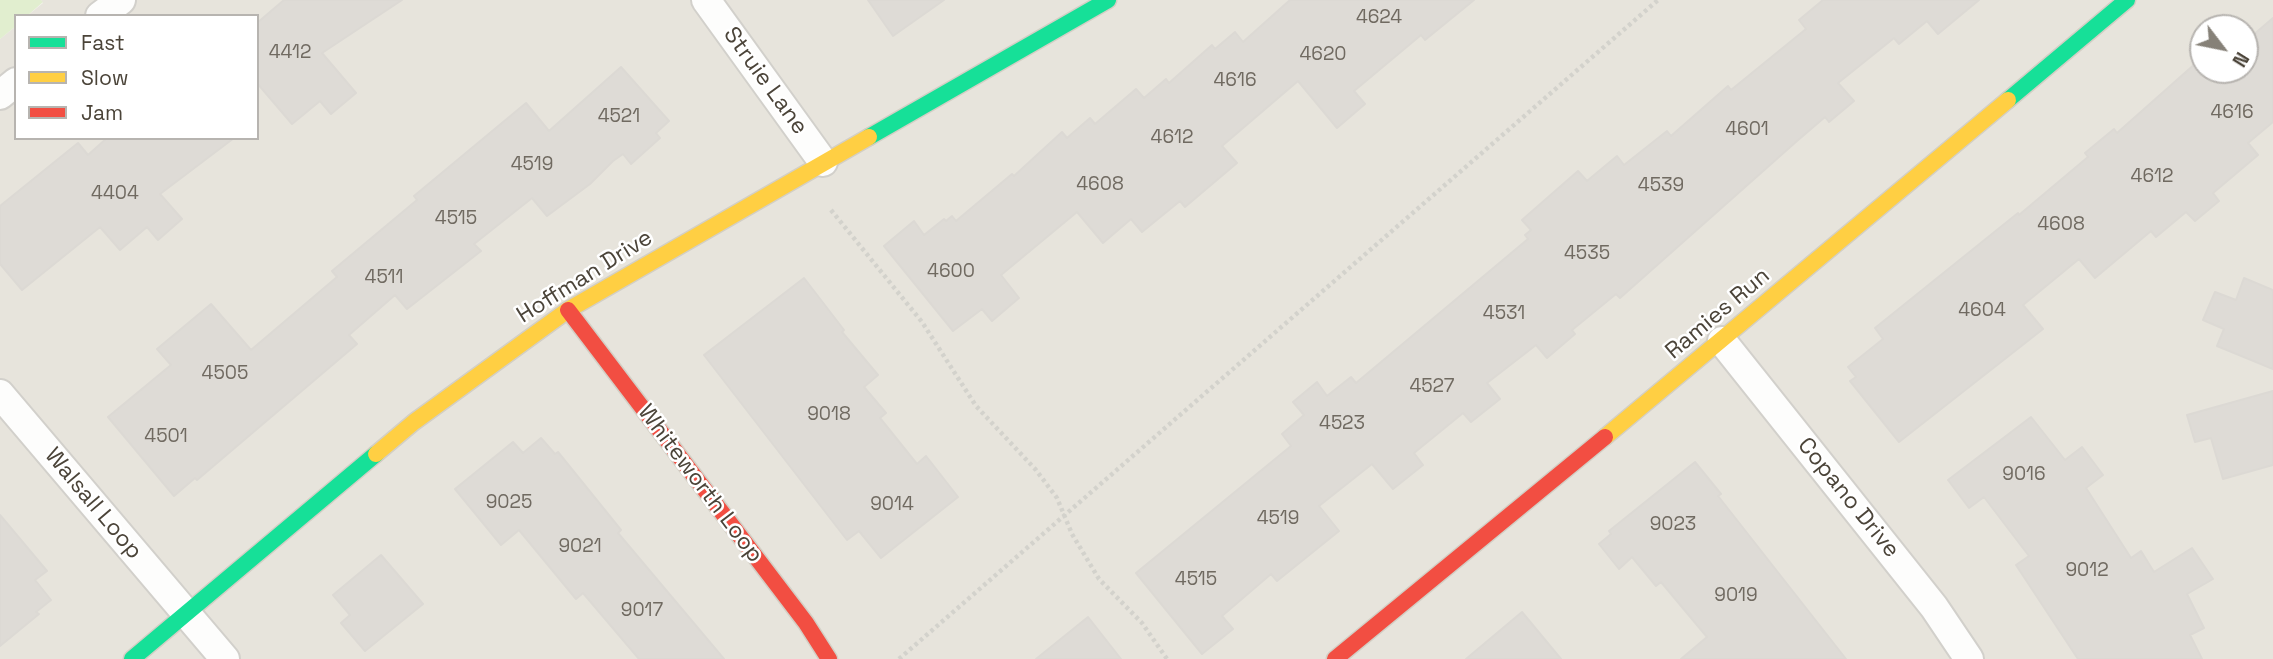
<!DOCTYPE html>
<html>
<head>
<meta charset="utf-8">
<style>
  body { margin:0 }
  #map { position:relative; width:2273px; height:659px; overflow:hidden; background:#f4f2ee; font-family:"Space Grotesk",sans-serif }
  canvas { display:block }
  .legend { position:absolute; left:14px; top:14px; width:245px; height:126px; box-sizing:border-box; background:#fff; border:2px solid #b7b4b0; margin:0; padding:9px 12px; list-style:none; font-size:21px; color:#4b4439 }
  .legend li { display:flex; align-items:center; gap:14px; height:35px }
  .legend b { width:35px; border:2px solid #b7b4b0 }
  .north { position:absolute; left:2189px; top:14px; width:70px; height:70px; box-sizing:border-box; background:#fff; border:2px solid #b7b4b0; border-radius:50%; rotate:122deg; font-size:19px; font-weight:700; line-height:28px; text-align:center; color:#4b4439 }
  .north::after { content:''; display:block; margin:auto; width:24px; height:32px; background:#868178; clip-path:polygon(50% 0,100% 100%,50% 72%,0 100%) }
</style>
</head>
<body>
<div id="map">
<canvas width="2273" height="659"></canvas>
<ul class="legend">
<li><b style="height:9px;background:#16e098"></b>Fast</li>
<li><b style="height:9px;background:#ffcf43"></b>Slow</li>
<li><b style="height:9px;background:#f24e42"></b>Jam</li>
</ul>
<div class="north">N</div>
</div>
<script>
const ctx = document.querySelector('canvas').getContext('2d');
ctx.lineJoin = 'round';
function fillPath(path, color) {
  ctx.fillStyle = color;
  ctx.fill(path, 'evenodd');
}
function stroke(path, color, width, dash) {
  ctx.strokeStyle = color;
  ctx.lineWidth = width;
  ctx.lineCap = dash ? 'butt' : 'round';
  ctx.setLineDash(dash || []);
  ctx.stroke(path);
}
function write(font, color, halo, rows, align = 'center') {
  ctx.font = font + ' "Space Grotesk",sans-serif';
  ctx.lineWidth = 5;
  ctx.setLineDash([]);
  ctx.textBaseline = 'middle';
  ctx.strokeStyle = halo;
  ctx.fillStyle = color;
  for (const [text, x, y, turn = 0] of rows) {
    ctx.save();
    ctx.translate(x, y);
    ctx.rotate((+turn || 0) * Math.PI / 180);
    ctx.textAlign = isNaN(turn) ? turn : align;
    if (halo) ctx.strokeText(text, 0, 0);
    ctx.fillText(text, 0, 0);
    ctx.restore();
  }
}
const residential = new Path2D(`
  M41 0H2273V659H0V39L16 26V138H257V16H27L43 3ZM2203 28H2245V70H2203Z`);
const green = new Path2D(`
  M0 0H41L43 2 27 16H16V26L0 39Z`);
const building = new Path2D(`
  M284 0H402L322 53 356 93 331 114 320 101 292 124 257 83V23Z
  M868 0H944L893 36Z
  M1290 0H1474L1425 40 1421 35 1354 91 1365 104 1337 128 1298 81 1222 146 1237 163 1185 207 1180 201 1142 232 1131 219 1103 243 1077 212 1001 275 1019 298 992 321 982 309 953 331 884 246 914 221 924 235 944 219 946 221 952 216 956 221 1012 174 1014 176 1062 132 1067 138 1090 118 1095 124 1136 89 1144 98 1166 79 1169 83 1212 45 1215 49 1235 32 1243 42Z
  M1823 0H1979L1938 34 1927 21 1899 44 1894 38 1838 83 1854 101 1829 122 1825 117 1797 141 1620 298 1616 294 1572 330 1575 334 1547 358 1536 345 1487 383 1500 399 1471 422 1463 413 1414 453 1423 465 1393 489 1372 464 1319 506 1339 531 1277 581 1271 574 1222 616 1233 629 1202 654 1136 573 1291 446 1282 434 1304 415 1293 402 1317 382 1327 396 1351 377 1356 383 1528 239 1525 235 1531 230 1522 220 1578 171 1587 181 1617 156 1624 165 1667 131 1671 136 1728 86 1731 90 1806 29 1799 20Z
  M2273 18V122L2248 143 2258 155 2213 193 2219 201 2195 221 2186 212 2156 237 2151 231 2095 278 2079 259 2023 305 2043 329 1899 442 1850 381 1856 377 1848 367 1883 339 1875 328 2018 213 2019 215 2088 157 2085 153 2114 129 2117 133 2196 63 2203 60V70H2245V42Z
  M621 67 669 121 656 133 660 138 631 164 623 154 613 161 590 184 547 216 532 198 474 244 481 251 407 309 395 295 349 335 357 344 197 480 195 478 174 496 108 417 171 365 157 349 211 304 251 350 337 277 332 271 417 200 414 196 526 103 549 131Z
  M107 138H234L160 194 182 219 158 240 147 227 120 250 100 227 22 290 0 264V206L78 143 88 155Z
  M804 278 844 330 842 332 878 375 864 387 886 413 880 418 917 464 926 456 958 497 881 558 859 531 847 540 704 355Z
  M2244 278 2273 290V369L2217 346 2224 329 2203 320 2215 292 2236 300Z
  M2273 391V465L2223 479 2211 438 2195 442 2187 415Z
  M2031 417 2065 460 2082 447 2103 475 2086 488 2131 558 2141 551 2154 572 2192 548 2213 579 2187 594 2204 628 2190 635 2202 659H2078L2016 565 2029 556 1984 497 1969 508 1948 480Z
  M541 438 555 454 558 452 621 530 618 533 724 659H639L583 593 576 599 519 530 501 545 455 489 513 442 523 453Z
  M1695 462 1721 494 1718 496 1846 659H1681L1707 637 1661 582 1656 586 1632 557 1619 569 1599 544 1611 534 1609 531Z
  M0 515 47 571 35 580 51 600 36 612 39 614 0 646Z
  M381 555 423 604 365 651 341 623 350 615 333 595Z
  M1522 612 1561 659H1466Z
  M1088 617 1121 659H1036Z`);
const path = new Path2D(`
  M831 210 922 322 976 406 1036 470 1057 498 1072 534 1099 579 1142 623 1167 659
  M899 659 1658 0`);
const street = new Path2D(`
  M706 0 823 162
  M100 16 121 0
  M0 95 16 82
  M1722 341 1934 607 1969 659
  M0 394 225 659`);
const fast = new Path2D(`
  M2008 100 2127 0
  M869 137 1108 0
  M132 659 376 454`);
const slow = new Path2D(`
  M1605 437 2008 100
  M376 454 414 422 568 310 869 137`);
const jam = new Path2D(`
  M568 310 806 623 829 659
  M1335 659 1605 437`);
const numberNames = [
  ["4624",1379,18],
  ["4412",290,53],
  ["4620",1323,55],
  ["4616",1235,81],
  ["4616",2232,113],
  ["4521",619,117],
  ["4601",1747,130],
  ["4612",1172,138],
  ["4519",532,165],
  ["4612",2152,177],
  ["4608",1100,185],
  ["4539",1661,186],
  ["4404",115,194],
  ["4515",456,219],
  ["4608",2061,225],
  ["4535",1587,254],
  ["4600",951,272],
  ["4511",384,278],
  ["4604",1982,311],
  ["4531",1504,314],
  ["4505",225,374],
  ["4527",1432,387],
  ["9018",829,415],
  ["4523",1342,424],
  ["4501",166,437],
  ["9016",2024,475],
  ["9025",509,503],
  ["9014",892,505],
  ["4519",1278,519],
  ["9023",1673,525],
  ["9021",580,547],
  ["9012",2087,571],
  ["4515",1196,580],
  ["9019",1736,596],
  ["9017",642,611]
];
const streetNames = [
  ["Struie Lane",765,81,54],
  ["Hoffman Drive",585,277,-32],
  ["Ramies Run",1718,314,-40],
  ["Whiteworth Loop",700,484,53],
  ["Copano Drive",1848,498,51],
  ["Walsall Loop",93,504,50]
];
fillPath(residential, '#e7e4dc');
fillPath(green, '#e1eecf');
fillPath(building, '#dedbd6');
stroke(building, '#dcd9d4', 2);
stroke(street, '#d2d0cb', 32);
stroke(fast, '#d3cfc5', 19);
stroke(slow, '#d3cfc5', 19);
stroke(jam, '#d3cfc5', 19);
stroke(path, '#d3d2cc', 4.5, [3.5, 3.5]);
stroke(street, '#fdfdfc', 28);
stroke(fast, '#16e098', 16);
stroke(slow, '#ffcf43', 16);
stroke(jam, '#f24e42', 16);
write('19px', '#706a61', null, numberNames);
write('23px', '#4b4439', '#fff', streetNames);
</script>
</body>
</html>
